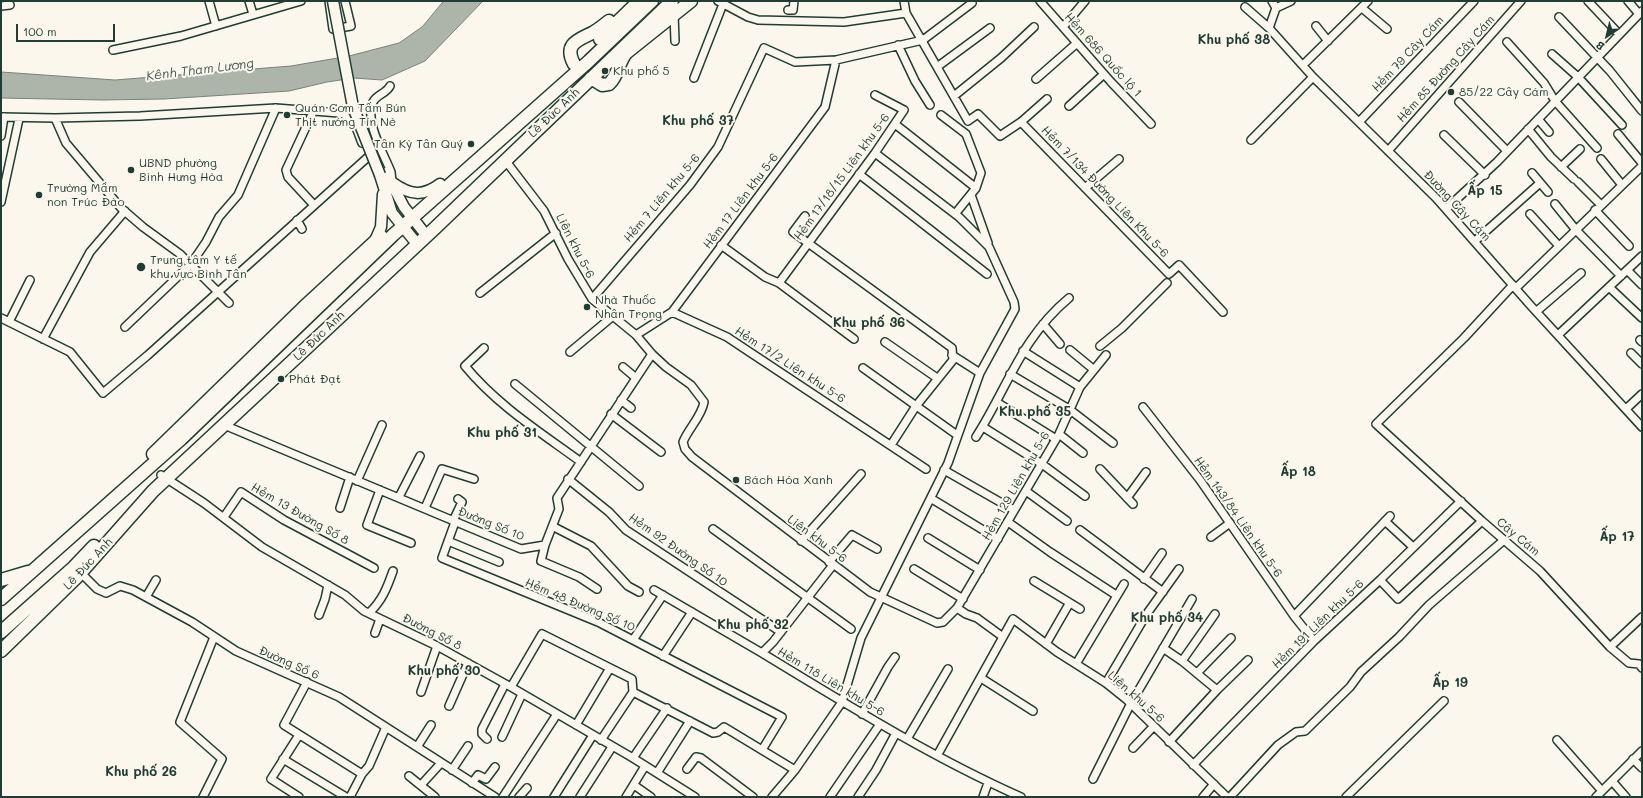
<!DOCTYPE html>
<html>
<head>
<meta charset="utf-8">
<style>
  body { margin:0 }
  #map { position:relative; width:1643px; height:798px; overflow:hidden; background:#fbf7ec; font-family:Mali,sans-serif }
  canvas { display:block }
  .frame { position:absolute; inset:0; border:2px solid #1f3d34; pointer-events:none }
  .north { position:absolute; left:1587px; top:16px; width:40px; height:40px; -webkit-text-stroke:3px #fbf7ec; paint-order:stroke; rotate:215deg; font-size:11px; font-weight:700; line-height:16px; text-align:center; color:#1f3d34 }
  .north::after { content:''; display:block; margin:auto; width:14px; height:18px; background:#1f3d34; clip-path:polygon(50% 0,100% 100%,50% 72%,0 100%) }
  .scale { position:absolute; left:16px; top:24px; width:99px; height:18px; box-sizing:border-box; border:2px solid #1f3d34; border-top:0; padding-left:5px; font-size:12px; line-height:14px; white-space:nowrap; color:#1f3d34; -webkit-text-stroke:3px #fbf7ec; paint-order:stroke }
</style>
</head>
<body>
<div id="map">
<canvas width="1643" height="798"></canvas>
<div class="frame"></div>
<div class="north">B</div>
<div class="scale">100 m</div>
</div>
<script>
const ctx = document.querySelector('canvas').getContext('2d');
ctx.lineJoin = 'round';
function fillPath(path, color) {
  ctx.fillStyle = color;
  ctx.fill(path, 'evenodd');
}
function stroke(path, color, width, dash) {
  ctx.strokeStyle = color;
  ctx.lineWidth = width;
  ctx.lineCap = dash ? 'butt' : 'round';
  ctx.setLineDash(dash || []);
  ctx.stroke(path);
}
function write(font, color, halo, rows, align = 'center') {
  ctx.font = font + ' Mali,sans-serif';
  ctx.lineWidth = 4;
  ctx.setLineDash([]);
  ctx.textBaseline = 'middle';
  ctx.strokeStyle = halo;
  ctx.fillStyle = color;
  for (const [text, x, y, turn = 0] of rows) {
    ctx.save();
    ctx.translate(x, y);
    ctx.rotate((+turn || 0) * Math.PI / 180);
    ctx.textAlign = isNaN(turn) ? turn : align;
    if (halo) ctx.strokeText(text, 0, 0);
    ctx.fillText(text, 0, 0);
    ctx.restore();
  }
}
const water = new Path2D(`
  M444 1H483L425 61 382 80 354 78 327 82 289 91 164 99 102 100 1 98V72L115 80 291 66 349 56 399 43 422 27Z`);
const minor = new Path2D(`
  M209 1 216 26
  M249 1 253 14
  M329 1 333 29 351 26 345 1
  M718 1 748 17 758 20 844 22 906 13
  M904 1 906 13 968 121
  M1040 1 1111 82 1151 124
  M1272 1 1276 8 1269 28 1313 77 1436 198 1531 306 1642 427
  M1588 1 1619 34
  M1628 1 1639 14
  M1 6 10 5
  M1245 7 1269 28
  M1276 8 1291 1
  M1362 8 1387 29
  M788 10H793L794 1
  M674 14 675 41
  M1559 17 1610 71 1642 111
  M1316 26 1328 41
  M1063 27 1085 1
  M1507 42 1544 83 1555 101 1597 148
  M898 45 915 81 930 105
  M113 50 181 36 301 1
  M1552 54 1578 77 1622 125
  M1303 65 1368 1
  M937 67 990 28
  M694 78 723 4
  M1036 79 1077 43
  M390 86C386 94 377 94 373 102 364 121 384 154 391 172L392 181
  M954 96 1001 58 1034 27
  M1459 102 1507 151
  M1069 106 1104 74
  M313 112 286 170 288 177 314 205
  M941 115 966 134 981 173 976 188 955 214
  M1 117 55 118 66 143 121 208 143 227 180 254 229 303
  M55 118 140 116 276 108 339 113C354 115 357 131 362 143
  M1538 119 1549 132
  M968 121 978 114 1000 136 1021 122 1047 99
  M1021 122 1169 274 1179 265 1223 312
  M1359 122 1474 1
  M895 124 976 188
  M1528 129 1551 157 1574 179
  M1618 134 1642 163
  M1444 135 1485 175
  M1 136 4 117
  M1251 140 1313 77
  M1388 151 1521 1
  M1601 159 1622 185
  M505 160 544 211 568 259 592 299 636 335 652 354 666 367 691 385 704 402C702 416 688 429 683 442L685 449 692 457 870 592 937 623 943 622 957 608 966 614 977 618 1003 637 1013 619 1057 652 1106 683 1126 699 1227 797
  M1561 167 1580 149
  M1532 173 1548 192
  M859 174 987 274
  M1578 182 1601 205
  M1085 188 1119 159
  M971 195 988 243
  M1 202 19 119
  M1555 204 1576 230 1621 276
  M1446 209 1497 162 1642 11
  M1595 210 1629 246
  M1530 214 1559 246
  M805 216 793 232 952 348 953 360 916 406 891 445
  M297 220 302 229
  M1475 241 1540 183
  M721 245 765 277 779 283 854 339
  M1627 270 1642 285
  M779 283 875 153 904 110 875 95
  M1513 285 1464 338 1376 424 1482 521 1540 571 1610 647 1629 663 1639 664 1642 668
  M1609 287 1642 318
  M1516 288 1642 166
  M480 293 556 233
  M592 299 690 185 718 147 764 48 795 62 836 60 923 40 972 3
  M1537 311 1581 273
  M672 312 727 337 926 469
  M1 318 70 352 103 393 148 355 368 157
  M9 322 30 280
  M1043 324 1060 344
  M125 327 191 264 206 242 219 217 238 195 276 108
  M636 335 672 312 825 107 836 60
  M1558 335 1642 256
  M43 339 90 252 125 211
  M1640 340 1642 342
  M885 342 937 378
  M1100 346 1122 328 1167 283
  M484 348 465 366C497 405 540 432 581 462
  M1070 350 1093 369
  M1023 351 1080 387
  M570 352 613 316
  M1631 353 1642 364
  M952 355 980 373
  M623 367 636 378
  M863 368 957 435
  M1010 374 1069 409 1113 443
  M515 384 639 486
  M621 400 631 408
  M998 403 1056 439
  M1143 407 1200 480 1294 616 1314 641
  M1626 409 1642 394
  M611 414 661 452
  M224 425 521 549 545 545 559 509 557 498 652 354
  M983 427 1042 464 1085 496
  M1059 434 1083 453
  M976 437C1008 387 1021 338 1069 298
  M1100 469 1133 504
  M944 470 1014 510
  M161 475 204 503 262 547 345 595 364 611 437 646 511 687 633 758 695 797
  M568 479 609 512 626 530 781 632
  M357 481 382 425
  M380 490 367 525 411 543
  M1026 491 1067 521
  M399 497 420 456
  M1127 498 1146 472
  M932 499 998 539
  M340 508 350 477
  M425 508 442 469 474 479
  M224 517 241 492 284 520 374 568
  M453 521 462 502 458 499
  M1385 521 1413 547
  M455 522 442 558 598 622 782 717 762 750
  M1008 522 1050 552 1116 595
  M554 527 591 546 628 586 639 592
  M713 529 851 629
  M1080 530 1163 592
  M1211 537 1230 523
  M928 538 980 570
  M448 541 499 562
  M801 541 861 474
  M545 545 541 561 579 577 597 589
  M829 562 852 535 877 549
  M833 565 773 642 762 653C846 704 931 757 1021 797
  M914 569 963 599
  M79 571 97 589 106 593 120 586 133 590 192 622 236 651 339 697 495 797
  M1144 579 1162 553
  M1380 580 1398 599 1482 521
  M1034 581 1080 609
  M654 590 762 653
  M146 597 156 580
  M957 608 1059 434 1080 387 1106 355
  M369 613C382 601 387 588 393 571
  M319 615 325 599 328 585
  M1294 616 1390 516
  M375 633 380 619
  M633 640 663 595
  M1046 644 1069 604
  M1610 647 1642 617
  M1163 648 1182 661 1217 690
  M663 656 692 612
  M1182 661 1215 614
  M1076 664 1124 584
  M1197 673 1231 638
  M981 678 1033 711
  M307 682 284 725 362 774
  M1106 683 1146 615 1179 569
  M511 687 542 634 632 679 633 692 713 733 718 732 724 727 795 770
  M421 692 437 646
  M449 706 468 663
  M862 714 888 667 895 657
  M576 725 610 668
  M502 737 522 694
  M487 739 482 734V729L505 684
  M907 739 948 669
  M601 740 633 692
  M1557 740 1602 791
  M1169 742 1217 690 1248 660
  M417 747 431 725
  M1133 748 1153 727
  M938 754 1003 637
  M633 758 667 708
  M283 759 346 797
  M1633 759 1642 768
  M1193 765 1314 641 1380 580 1461 501
  M687 769 696 757 701 758 753 797
  M452 770 468 746
  M657 773 690 721
  M409 776 435 797
  M1093 779 1130 705 1192 599
  M1612 781 1626 797
  M472 783 478 775 486 779 495 767
  M421 785 441 763
  M634 785 651 797
  M203 797 222 759 180 722 214 637
  M299 797 271 779 299 735
  M350 797 362 774 369 766 386 727
  M503 797 557 714
  M519 797 527 788
  M554 797 593 735
  M580 797 612 747
  M626 797 645 766
  M772 797 795 770 842 702 861 638 948 463 980 373 1015 309 1014 302 989 247 959 217 875 153
  M830 797 880 724
  M858 797 876 770 896 733
  M983 797 988 783
  M1203 797 1214 784
  M1230 797 1278 745 1296 732 1305 731 1350 687 1361 672 1399 637 1429 605 1504 540
  M1346 797 1444 701
  M1596 797 1642 751`);
const secondary = new Path2D(`
  M386 173 404 207 422 230
  M380 175 392 213 413 239
  M393 183C410 195 423 197 440 184
  M374 243 381 227 383 194`);
const trunk = new Path2D(`
  M600 39 639 1
  M574 64C563 43 579 40 594 32 599 29 604 25 609 21
  M591 78 602 85 609 84C618 76 618 63 626 53L691 1
  M153 454 303 308 381 236
  M1 580 28 572
  M1 599 181 439 393 235 589 61 652 1
  M1 632 74 567 94 546
  M1 651 76 578 153 491 434 229 672 1`);
const secondaryBridge = new Path2D(`
  M333 1 353 107 380 175`);
const markers = [
  [605,71,4,"#1f3d34"],
  [1451,92,4,"#1f3d34"],
  [287,115,4,"#1f3d34"],
  [471,144,4,"#1f3d34"],
  [131,170,4,"#1f3d34"],
  [39,195,4,"#1f3d34"],
  [141,267,5,"#1f3d34"],
  [587,307,4,"#1f3d34"],
  [281,379,4,"#1f3d34"],
  [736,480,4,"#1f3d34"]
];
const streetNames = [
  ["Hẻm 79 Cây Cám",1408,54,-47],
  ["Hẻm 686 Quốc lộ 1",1103,55,48],
  ["Hẻm 85 Đường Cây Cám",1446,69,-48],
  ["Lê Đức Anh",554,113,-44],
  ["Hẻm 17/18/15 Liên khu 5-6",842,177,-54],
  ["Hẻm 7/134 Đường Liên Khu 5-6",1105,192,46],
  ["Hẻm 7 Liên khu 5-6",662,198,-50],
  ["Hẻm 17 Liên khu 5-6",741,201,-53],
  ["Đường Cây Cám",1457,206,47],
  ["Liên khu 5-6",575,246,63],
  ["Lê Đức Anh",319,336,-44],
  ["Hẻm 17/2 Liên khu 5-6",790,365,33],
  ["Hẻm 129 Liên khu 5-6",1016,486,-60],
  ["Hẻm 13 Đường Số 8",300,514,30],
  ["Hẻm 143/84 Liên khu 5-6",1238,517,55],
  ["Đường Số 10",491,524,22],
  ["Cây Cám",1518,537,40],
  ["Liên khu 5-6",817,539,37],
  ["Hẻm 92 Đường Số 10",678,550,35],
  ["Lê Đức Anh",88,564,-47],
  ["Hẻm 48 Đường Số 10",580,605,23],
  ["Hẻm 191 Liên khu 5-6",1318,624,-44],
  ["Đường Số 8",432,632,27],
  ["Đường Số 6",289,663,24],
  ["Hẻm 118 Liên khu 5-6",831,682,31],
  ["Liên khu 5-6",1136,697,41]
];
const poiNames = [
  ["Khu phố 5",613,71],
  ["85/22 Cây Cám",1459,92],
  ["Quán Cơm Tấm Bún",295,108],
  ["Thịt nướng Tín Nè",295,122],
  ["Tân Kỳ Tân Quý",463,144,"right"],
  ["UBND phường",139,163],
  ["Bình Hưng Hòa",139,177],
  ["Trường Mầm",47,188],
  ["non Trúc Đào",47,202],
  ["Trung tâm Y tế",150,260],
  ["khu vực Bình Tân",150,274],
  ["Nhà Thuốc",595,300],
  ["Nhân Trọng",595,314],
  ["Phát Đạt",289,379],
  ["Bách Hóa Xanh",744,480]
];
const neighbourhoodNames = [
  ["Khu phố 38",1234,40],
  ["Khu phố 37",698,121],
  ["Ấp 15",1485,191],
  ["Khu phố 36",869,323],
  ["Khu phố 35",1035,412],
  ["Khu phố 31",502,433],
  ["Ấp 18",1298,472],
  ["Ấp 17",1617,537],
  ["Khu phố 34",1167,618],
  ["Khu phố 32",753,625],
  ["Khu phố 30",444,671],
  ["Ấp 19",1450,683],
  ["Khu phố 26",141,772]
];
const waterNames = [
  ["Kênh Tham Lương",200,70,-7]
];
fillPath(water, '#adb4aa');
stroke(water, '#74847b', 1);
stroke(minor, '#1f3d34', 10);
stroke(secondary, '#1f3d34', 13);
stroke(trunk, '#1f3d34', 15);
stroke(minor, '#fbf7ec', 7);
stroke(secondary, '#fbf7ec', 10);
stroke(trunk, '#fbf7ec', 12);
stroke(secondaryBridge, '#1f3d34', 13, []);
stroke(secondaryBridge, '#fbf7ec', 10);
for (const [x, y, r, color] of markers) {
  const dot = new Path2D();
  dot.arc(x, y, r, 0, 2 * Math.PI);
  ctx.fillStyle = color;
  ctx.fill(dot);
  stroke(dot, '#fbf7ec', 1.5);
}
write('12px', '#1f3d34', '#fbf7ec', streetNames);
write('12px', '#1f3d34', '#fbf7ec', poiNames, 'left');
write('bold 13px', '#1f3d34', '#fbf7ec', neighbourhoodNames);
write('italic 13px', '#425b52', '#fbf7ec', waterNames);
</script>
</body>
</html>
